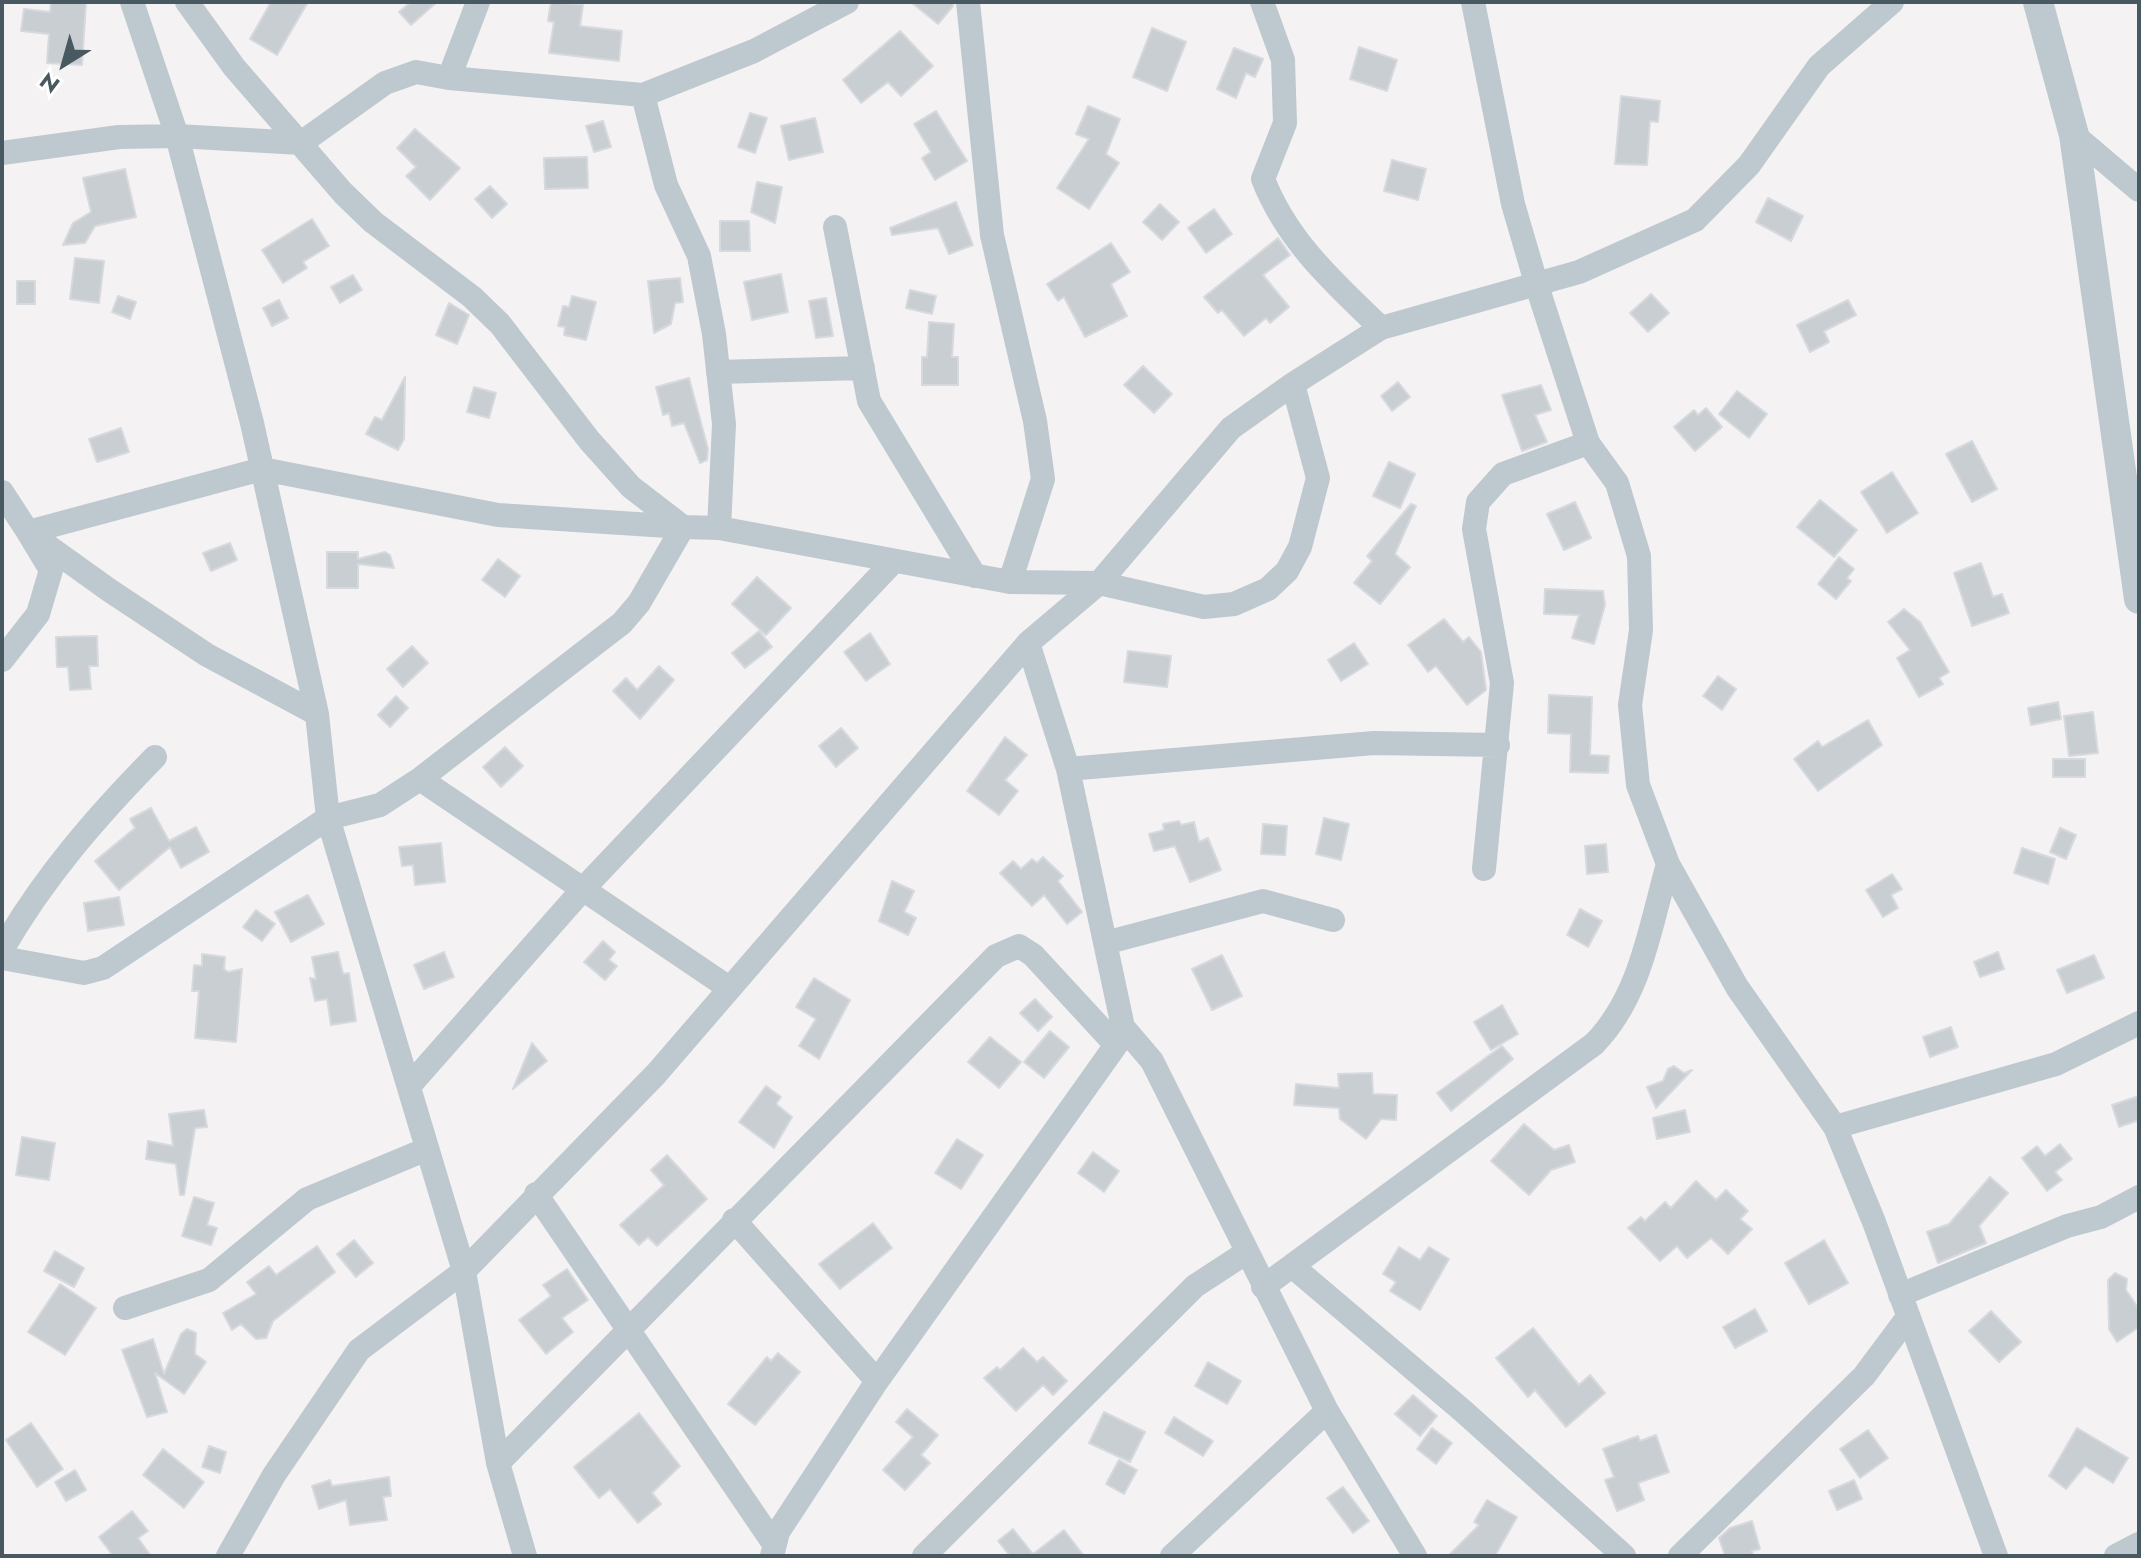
<!DOCTYPE html>
<html>
<head>
<meta charset="utf-8">
<style>
  body { margin:0 }
  #map { position:relative; width:2141px; height:1558px; overflow:hidden; background:#f5f2f3; font-family:Jost,sans-serif }
  canvas { display:block }
  .frame { position:absolute; inset:0; border:4px solid #495961; pointer-events:none }
  .north { position:absolute; left:24px; top:24px; width:80px; height:80px; -webkit-text-stroke:6px #fff; paint-order:stroke; rotate:217deg; font-size:22px; font-weight:700; line-height:32px; text-align:center; color:#495961 }
  .north::after { content:''; display:block; margin:auto; width:28px; height:36px; background:#495961; clip-path:polygon(50% 0,100% 100%,50% 72%,0 100%) }
</style>
</head>
<body>
<div id="map">
<canvas width="2141" height="1558"></canvas>
<div class="frame"></div>
<div class="north">N</div>
</div>
<script>
const ctx = document.querySelector('canvas').getContext('2d');
ctx.lineJoin = 'round';
function fillPath(path, color) {
  ctx.fillStyle = color;
  ctx.fill(path, 'evenodd');
}
function stroke(path, color, width, dash) {
  ctx.strokeStyle = color;
  ctx.lineWidth = width;
  ctx.lineCap = dash ? 'butt' : 'round';
  ctx.setLineDash(dash || []);
  ctx.stroke(path);
}
const building = new Path2D(`
  M51 2H86L82 65 47 63 49 34 21 31 24 9 50 12Z
  M271 2H308L277 55 250 39Z
  M411 2H437L411 25 399 12Z
  M551 2 583 5 580 26 622 31 619 61 549 53 554 22 548 21Z
  M911 2H953V6L938 24Z
  M1152 28 1186 42 1167 91 1133 77Z
  M900 31 933 66 901 96 888 82 861 103 843 80Z
  M1359 47 1397 60 1387 91 1350 79Z
  M1234 48 1263 59 1255 77 1246 73 1236 98 1217 89Z
  M1621 96 1660 101 1658 122 1650 121 1647 165 1615 164Z
  M1088 106 1120 119 1106 154 1119 163 1089 209 1057 188 1089 139 1076 134Z
  M936 111 967 161 935 180 922 158 931 152 914 124Z
  M750 113 767 118 755 153 738 147Z
  M815 118 823 152 789 160 781 126Z
  M603 121 611 147 594 152 586 126Z
  M415 129 460 168 430 200 406 176 416 167 397 148Z
  M587 157 588 188 545 189 544 158Z
  M1392 160 1426 169 1418 200 1384 191Z
  M125 169 136 217 95 226 85 243 63 245 73 223 91 212 83 178Z
  M757 182 782 187 775 223 751 212Z
  M490 186 507 204 492 218 475 199Z
  M1768 198 1803 216 1791 241 1756 222Z
  M956 202 973 245 949 254 938 228 892 235 890 228Z
  M1160 204 1179 222 1162 240 1143 222Z
  M1214 209 1232 234 1206 253 1188 228Z
  M312 219 329 246 303 262 307 268 283 283 262 250Z
  M720 221H749L750 251H720Z
  M1278 238 1290 255 1263 275 1289 307 1270 323 1266 318 1244 336 1222 310 1218 313 1204 297Z
  M1111 243 1130 272 1111 284 1127 316 1085 337 1064 297 1058 301 1047 284Z
  M75 258 104 261 99 303 70 299Z
  M781 274 788 312 752 320 744 282Z
  M353 275 362 290 340 303 331 287Z
  M680 278 683 302 675 303 671 324 654 333 648 281Z
  M17 281H35V304H17Z
  M910 290 936 296 932 314 906 308Z
  M1651 294 1669 313 1648 332 1630 313Z
  M118 296 136 302 130 319 112 312Z
  M572 296 596 302 586 340 564 335 565 327 558 326 563 306 569 307Z
  M826 298 833 336 816 338 809 301Z
  M279 300 288 318 272 326 263 308Z
  M1848 300 1856 315 1824 331 1829 342 1810 352 1797 325Z
  M449 303 469 315 457 344 436 335Z
  M929 322 954 324 952 357H958V385H922V357H927Z
  M1143 366 1172 394 1154 413 1124 385Z
  M405 377 404 439 398 450 366 434 375 417 382 420Z
  M689 378 708 449 707 460 700 463 684 423 672 426 669 413 663 415 656 387Z
  M1398 382 1410 397 1392 411 1381 396Z
  M1541 385 1551 410 1535 415 1547 442 1522 451 1502 395Z
  M474 387 496 393 489 418 467 412Z
  M1737 391 1767 414 1749 438 1719 414Z
  M1706 408 1722 427 1695 451 1674 427 1694 410 1698 415Z
  M121 428 129 452 97 462 89 439Z
  M1972 441 1997 489 1972 502 1946 454Z
  M1389 462 1415 474 1400 508 1373 496Z
  M1892 472 1918 513 1887 533 1861 492Z
  M1820 500 1857 530 1834 557 1797 527Z
  M1575 502 1591 538 1564 550 1547 514Z
  M1411 504 1416 506 1395 554 1410 567 1380 604 1354 583 1372 561 1367 556Z
  M230 543 237 560 211 571 203 553Z
  M327 552H358V559L385 552 390 555 394 568 358 564V588H327Z
  M1839 557 1854 569 1847 578 1851 581 1836 599 1818 584Z
  M498 559 520 576 505 597 482 580Z
  M1981 563 1993 597 2002 594 2009 613 1972 626 1954 573Z
  M757 577 791 608 766 635 732 604Z
  M1545 589 1603 591 1605 605 1594 644 1572 638 1579 615 1544 614Z
  M1904 609 1920 622 1949 672 1939 678 1943 684 1919 697 1897 658 1910 650 1888 622Z
  M1444 619 1463 642 1469 637 1481 652 1486 690 1467 705 1436 666 1428 672 1408 645Z
  M759 631 772 647 745 668 732 653Z
  M870 633 890 664 866 681 844 652Z
  M97 636 98 666H89L91 689 70 690 68 667H57L56 637Z
  M1354 643 1368 664 1341 681 1328 660Z
  M412 646 428 663 403 687 387 669Z
  M1128 651 1171 656 1167 687 1124 682Z
  M659 666 674 680 640 719 613 691 626 678 637 690Z
  M1718 676 1736 689 1722 710 1703 696Z
  M1549 695 1592 697 1590 755 1609 756 1608 773 1570 772 1571 734 1548 733Z
  M396 696 408 708 390 727 378 715Z
  M2058 702 2061 719 2031 725 2028 708Z
  M2093 712 2098 753 2069 756 2064 716Z
  M1868 720 1882 745 1818 791 1794 759 1818 741 1822 747Z
  M841 728 858 748 836 767 819 746Z
  M1005 737 1027 755 1005 780 1018 791 999 815 967 791Z
  M505 747 523 766 501 787 483 767Z
  M2053 759H2085V777H2053Z
  M151 808 169 841 196 827 209 852 181 868 170 847 119 890 95 861 135 828 130 819Z
  M1324 818 1349 824 1341 860 1316 854Z
  M1179 821 1181 825 1194 822 1199 842 1208 838 1221 870 1190 882 1175 846 1154 851 1149 834 1164 830 1163 824Z
  M1263 824 1287 826 1285 855 1261 854Z
  M2060 828 2076 835 2066 859 2050 852Z
  M441 843 445 882 415 885 413 865 402 866 399 847Z
  M1606 844 1608 872 1587 874 1585 846Z
  M2022 848 2055 859 2048 884 2014 873Z
  M1043 857 1063 876 1058 881 1082 912 1067 924 1044 895 1032 906 1000 873 1013 861 1021 869 1032 859 1037 863Z
  M1892 874 1902 889 1891 895 1898 908 1883 917 1866 890Z
  M892 881 914 891 904 912 916 918 908 935 879 921Z
  M308 895 324 924 291 942 275 912Z
  M119 897 124 925 88 931 84 903Z
  M1580 909 1602 921 1588 947 1567 935Z
  M256 910 275 924 262 941 243 927Z
  M603 941 615 952 609 960 617 966 605 980 584 962Z
  M338 952 343 974 349 973 356 1021 331 1025 327 999 315 1001 310 978 316 979 312 957Z
  M444 952 454 977 424 989 414 965Z
  M1998 952 2004 969 1980 977 1974 962Z
  M202 954 225 957 224 969 228 972 242 969 236 1042 195 1038 199 991H192L194 965 202 966Z
  M1222 955 1242 996 1212 1010 1192 969Z
  M2094 955 2104 978 2067 993 2057 970Z
  M814 978 850 1000 819 1059 799 1046 816 1019 796 1007Z
  M1035 999 1052 1017 1038 1031 1020 1013Z
  M1502 1005 1518 1034 1491 1050 1474 1022Z
  M1951 1027 1958 1047 1930 1057 1923 1037Z
  M1050 1031 1069 1047 1044 1078 1024 1062Z
  M990 1037 1021 1062 999 1088 968 1062Z
  M532 1043 547 1061 513 1089Z
  M1502 1046 1513 1059 1451 1111 1437 1093Z
  M1674 1066 1684 1073 1692 1070 1656 1108 1647 1087 1663 1081 1668 1069Z
  M1372 1073 1373 1094 1397 1095 1396 1120 1381 1119 1366 1139 1340 1119 1339 1108 1294 1105 1296 1084 1339 1088 1338 1074Z
  M766 1086 781 1097 776 1104 792 1117 774 1148 739 1122Z
  M2139 1096V1120L2119 1127 2112 1105Z
  M204 1110 207 1127 195 1128 184 1195H180L176 1164 146 1159 148 1141 173 1146 169 1114Z
  M1685 1110 1690 1132 1657 1139 1653 1118Z
  M1524 1124 1554 1150 1569 1145 1575 1162 1551 1170 1529 1195 1491 1161Z
  M22 1137 55 1143 49 1180 16 1175Z
  M957 1139 983 1155 961 1189 935 1173Z
  M2060 1144 2072 1159 2055 1172 2062 1180 2047 1191 2022 1158 2037 1146 2045 1156Z
  M1093 1152 1119 1171 1104 1192 1078 1173Z
  M667 1155 707 1199 657 1246 648 1237 639 1245 620 1225 664 1185 651 1170Z
  M1990 1177 2008 1193 1979 1226 1986 1243 1938 1263 1927 1232 1949 1224Z
  M1696 1181 1716 1200 1726 1190 1748 1211 1740 1219 1752 1229 1728 1254 1711 1238 1687 1258 1677 1246 1660 1261 1628 1228 1641 1217 1645 1221 1665 1202 1671 1208Z
  M194 1197 214 1203 207 1225 217 1228 211 1245 182 1236Z
  M873 1223 892 1248 840 1289 819 1264Z
  M354 1240 373 1263 356 1277 337 1254Z
  M1824 1240 1848 1283 1809 1304 1785 1263Z
  M317 1246 335 1272 273 1321 266 1338 256 1339 241 1324 232 1330 223 1313 256 1294 247 1282 269 1266 276 1275Z
  M1399 1247 1420 1260 1429 1247 1449 1259 1420 1310 1390 1291 1396 1282 1383 1274Z
  M55 1251 84 1268 74 1287 44 1271Z
  M567 1269 588 1300 562 1318 573 1332 546 1354 519 1320 551 1296 543 1285Z
  M2115 1273 2127 1279 2126 1290 2139 1309V1327L2117 1342 2109 1329 2108 1280Z
  M60 1284 96 1308 65 1355 28 1332Z
  M1755 1309 1767 1331 1735 1348 1723 1327Z
  M1991 1311 2021 1342 1999 1362 1969 1331Z
  M1533 1328 1579 1385 1590 1375 1605 1393 1566 1427 1535 1390 1528 1397 1496 1358Z
  M187 1329 196 1333 195 1354 206 1362 184 1394 155 1373 167 1412 147 1417 122 1350 153 1339 164 1374 181 1334Z
  M1023 1348 1037 1362 1043 1357 1067 1381 1053 1395 1043 1385 1016 1411 984 1378 997 1367 1000 1370Z
  M778 1353 800 1372 755 1425 728 1404 767 1357 771 1361Z
  M1208 1362 1241 1381 1227 1404 1195 1386Z
  M1413 1395 1437 1416 1420 1436 1395 1414Z
  M907 1409 938 1435 921 1455 930 1463 905 1490 883 1470 913 1437 896 1422Z
  M1104 1412 1145 1432 1130 1462 1089 1443Z
  M639 1413 680 1466 652 1493 661 1504 638 1523 610 1489 599 1498 574 1467Z
  M1174 1417 1213 1441 1203 1456 1165 1433Z
  M31 1423 63 1469 37 1487 6 1440Z
  M1432 1428 1452 1443 1436 1464 1417 1449Z
  M2077 1428 2128 1458 2113 1483 2085 1466 2066 1489 2049 1476Z
  M1868 1430 1888 1458 1860 1478 1840 1449Z
  M1656 1435 1669 1472 1638 1483 1644 1500 1617 1511 1605 1480 1614 1477 1603 1449 1638 1436 1640 1441Z
  M209 1446 226 1452 220 1473 202 1467Z
  M163 1449 204 1482 184 1508 143 1475Z
  M1119 1460 1137 1470 1124 1494 1106 1484Z
  M75 1470 86 1490 66 1501 55 1482Z
  M389 1477 391 1496 383 1497 387 1520 350 1525 346 1500 319 1509 312 1486 330 1480 332 1486Z
  M1854 1480 1862 1499 1837 1510 1829 1491Z
  M1343 1487 1369 1521 1353 1533 1327 1498Z
  M1487 1500 1517 1517 1495 1556H1448L1479 1525 1474 1522Z
  M132 1511 148 1531 138 1538 151 1556H113L99 1537Z
  M1752 1521 1760 1549 1752 1551 1754 1556H1725L1719 1538 1730 1528Z
  M1013 1529 1033 1554 1064 1530 1084 1556H1010L998 1541Z`);
const minor = new Path2D(`
  M132 2 177 136 252 423 317 714 328 818 464 1271 498 1463 525 1556
  M187 2 234 67 343 193 373 222 472 297 500 324 589 440 631 487 683 527 719 528 1010 582 1099 583 1204 607 1234 604 1268 589 1287 571 1300 547 1318 478 1293 384
  M968 2 992 235 1035 421 1043 479 1010 582
  M1262 2 1283 60 1285 123 1263 179C1287 241 1334 283 1381 328
  M1473 2 1513 204 1537 286 1588 443 1617 483 1639 556 1641 630 1630 705 1638 785 1668 864 1737 987 1835 1127 1874 1222 1996 1556
  M449 78 643 95 754 51 847 2
  M643 95 666 185 699 256 714 334 724 424 719 528
  M2074 135 2139 190
  M2 153 119 137 177 136 301 143 385 83 416 72 449 78 478 2
  M835 227 869 401 975 576
  M718 372 863 368
  M2 492 28 532 109 590 207 655 317 714
  M1028 643 1068 769 1123 1027 1152 1061 1327 1411 1415 1556
  M2 660 38 614 51 570 28 532 262 469 498 515 683 527 639 603 622 623 420 779 380 805 328 818 103 968 84 973 2 958
  M1068 769 1374 743 1498 745
  M420 779 729 988
  M1484 869 1502 683 1474 529 1478 502 1503 474 1588 443
  M1105 943 1263 901 1333 920
  M2 950C43 878 97 816 155 757
  M410 1085 584 888 893 562
  M1835 1127 2056 1064 2139 1023
  M536 1194 774 1544
  M734 1220 877 1381
  M1292 1266 1463 1411 1624 1556
  M1263 1287 1594 1044C1641 996 1650 927 1668 864
  M1900 1295 2067 1226 2101 1217 2139 1197
  M125 1308 209 1280 307 1199 427 1149
  M498 1463 996 956 1019 946 1033 955 1116 1045
  M228 1556 274 1475 359 1350 464 1271 656 1074 1028 643 1099 583 1231 428 1293 384 1381 328 1579 272 1695 220 1749 165 1819 66 1892 2
  M772 1556 778 1532 877 1381 1116 1045 1121 1033
  M924 1556 1195 1286 1247 1252
  M1172 1556 1327 1411
  M1680 1556 1864 1376 1908 1317
  M2116 1556 2139 1544`);
const tertiary = new Path2D(`
  M2038 2 2074 135 2139 599`);
fillPath(building, '#c9ced2');
stroke(building, '#d6d9de', 2);
stroke(minor, '#bdc9cf', 24);
stroke(tertiary, '#bdc9cf', 30);
</script>
</body>
</html>
